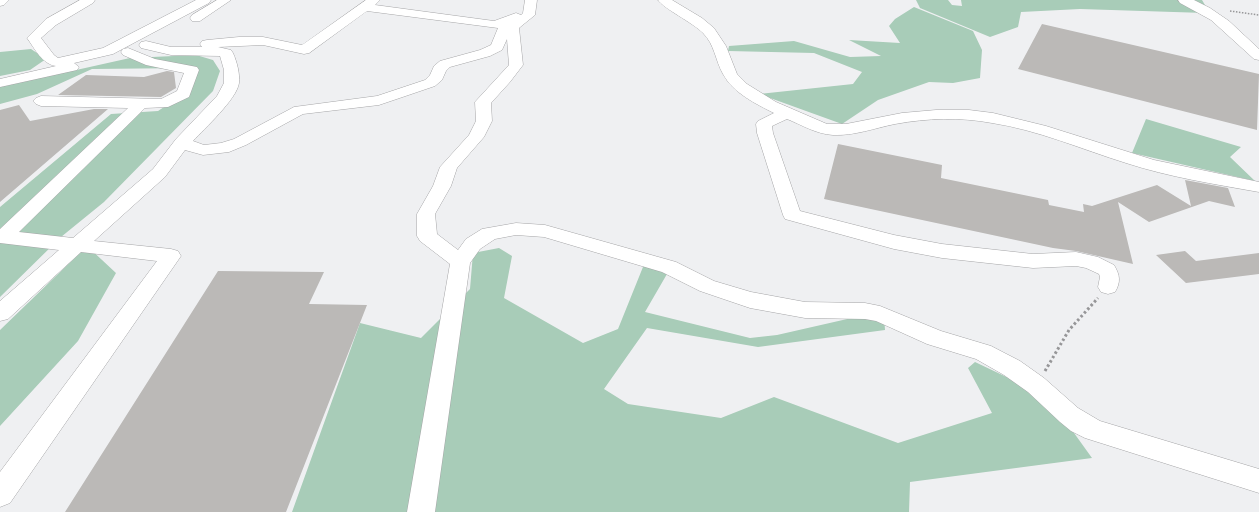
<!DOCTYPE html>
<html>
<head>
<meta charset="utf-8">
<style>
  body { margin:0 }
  canvas { display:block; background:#eff0f2 }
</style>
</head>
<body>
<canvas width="1259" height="512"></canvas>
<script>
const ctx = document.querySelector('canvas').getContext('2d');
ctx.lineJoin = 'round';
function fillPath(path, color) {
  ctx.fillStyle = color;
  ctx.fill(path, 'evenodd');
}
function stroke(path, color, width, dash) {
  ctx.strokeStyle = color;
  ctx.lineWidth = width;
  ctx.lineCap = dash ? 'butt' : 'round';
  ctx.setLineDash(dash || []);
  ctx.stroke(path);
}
const green = new Path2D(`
  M916 0H948L952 5 962 6 961 0H1202L1205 5V13L1080 9 1021 12 1018 27 990 37 920 8Z
  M914 7 973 31 982 50 980 78 953 83 929 82 878 100 842 124 759 94 853 84 862 72 814 53 728 51 729 46 794 41 850 57 881 56 849 40 900 43 889 26 895 19Z
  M31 49 46 59 30 70 0 76V52Z
  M196 55 213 60 220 71 213 91 104 202 61 237 0 297V207L111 114 158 111 179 97 189 68 92 69 37 94 0 104V87L130 58Z
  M1146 119 1241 147 1230 157 1255 181 1132 153Z
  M87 246 116 273 78 341 0 426V330Z
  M499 248 512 256 504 298 583 343 618 329 645 262 667 274 645 312 750 338 777 335 856 317 884 316 885 330 758 347 647 328 604 389 628 404 721 418 774 397 898 443 992 413 968 368 975 362 1017 382 1069 426 1092 458 910 482 909 512H292L360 323 421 338 470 289 473 253Z`);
const building = new Path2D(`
  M1042 24 1259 74 1257 130 1018 69Z
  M167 71 174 72 176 88 161 97 58 95 86 75 144 77Z
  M19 105 30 121 94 109H108L0 202V110Z
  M838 144 942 165 941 178 1048 200 1049 205 1084 212 1083 204 1092 206 1157 185 1191 206 1185 180 1228 188 1235 207 1209 201 1149 222 1118 202 1133 264 1076 251 1053 248 824 199Z
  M1185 251 1196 261 1259 253V274L1186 283 1156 255Z
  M218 271 324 272 309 304 367 305 286 512H65Z`);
const pathFar1 = new Path2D(`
  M1230 11 1259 15`);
const path = new Path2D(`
  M1045 371 1069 330 1098 298`);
const minor = new Path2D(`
  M0 0H9L4 5 0 6Z
  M80 0H95L93 3 56 25 41 38 54 55 58 58 103 48 196 0H211L209 3 113 54 74 63 79 67 77 70 0 87V79L56 66C42 64 35 49 27 38L46 19Z
  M217 0H231L200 21H192L190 18 192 15Z
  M366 0H380L375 5 494 21 516 13 521 15 523 13 525 0H537L535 15 519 28 523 65 510 82 491 103 492 121 484 137 457 168 451 186 435 214 437 234 458 250 466 239 482 229 516 223 545 225 676 262 714 281 751 292 805 302 865 303 880 306 941 331 991 346 1020 361 1044 378 1078 408 1100 421 1259 469V493L1085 438 1071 431 1060 422 1028 392 1004 375 976 359 927 344 876 321 865 319 805 318 750 308 700 291 662 272 544 237 516 235 495 239 480 249 470 263 435 512H407L450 264 420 241 417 236V214L433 186 440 167 469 135 476 121 475 102 509 65 507 39 502 50 490 56 450 67 446 71 442 80 435 86 379 105 303 114 246 145 229 152 203 155 185 150 165 177 94 241 171 249 178 251 181 256 10 503 0 507V472L157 261 81 252 8 319 0 321V301L59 250 0 243V229L128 108 41 106 36 104 33 101 36 98 41 96 161 99 177 91 184 73 146 65 123 55 121 52 123 49 128 48 155 59 197 67 199 70 189 97 168 107 145 108 19 232 73 238 153 169 176 139 217 96 224 83V70L220 56 171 55 141 48 139 45 141 42 146 41 171 47H202L200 44 202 41 207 40 239 37H263L302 45ZM367 11 498 28 491 45 480 50 440 61 434 66 430 75 425 80 377 96 294 107 234 139 221 143 204 145 193 141C204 129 237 99 239 83 240 74 237 62 233 53L231 50 218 47 263 45 304 54 309 53Z
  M658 0H672L702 18 714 28 726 46 737 74 747 84 776 102 827 124H846L902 113 936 110H969L993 113 1046 126 1154 160 1259 182V192C1214 184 1169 177 1126 163 1081 149 1038 130 992 123 960 117 928 118 895 124 875 128 854 136 833 135 816 134 802 125 787 119L772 126 773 133 800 211 894 235 942 244 1033 254 1076 252 1098 257 1114 265C1120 275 1121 282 1115 292L1108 294 1101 292 1098 287 1100 277 1099 274 1086 268 1076 266 1033 268 942 258 894 249 785 219 783 215 757 133 756 124 758 121 774 113C756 104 733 93 723 74 715 60 715 45 703 33 692 22 664 9 658 0Z
  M1178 0H1194L1210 8 1229 21 1259 49V60L1254 59 1211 20 1180 3Z`);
fillPath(green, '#a8ccb8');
fillPath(building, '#bbb9b7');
stroke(minor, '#a5a5a7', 1);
stroke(pathFar1, '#969698', 1.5, [1.5, 1.5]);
stroke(path, '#969698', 3, [2.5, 2.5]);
fillPath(minor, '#fff');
</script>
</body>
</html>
